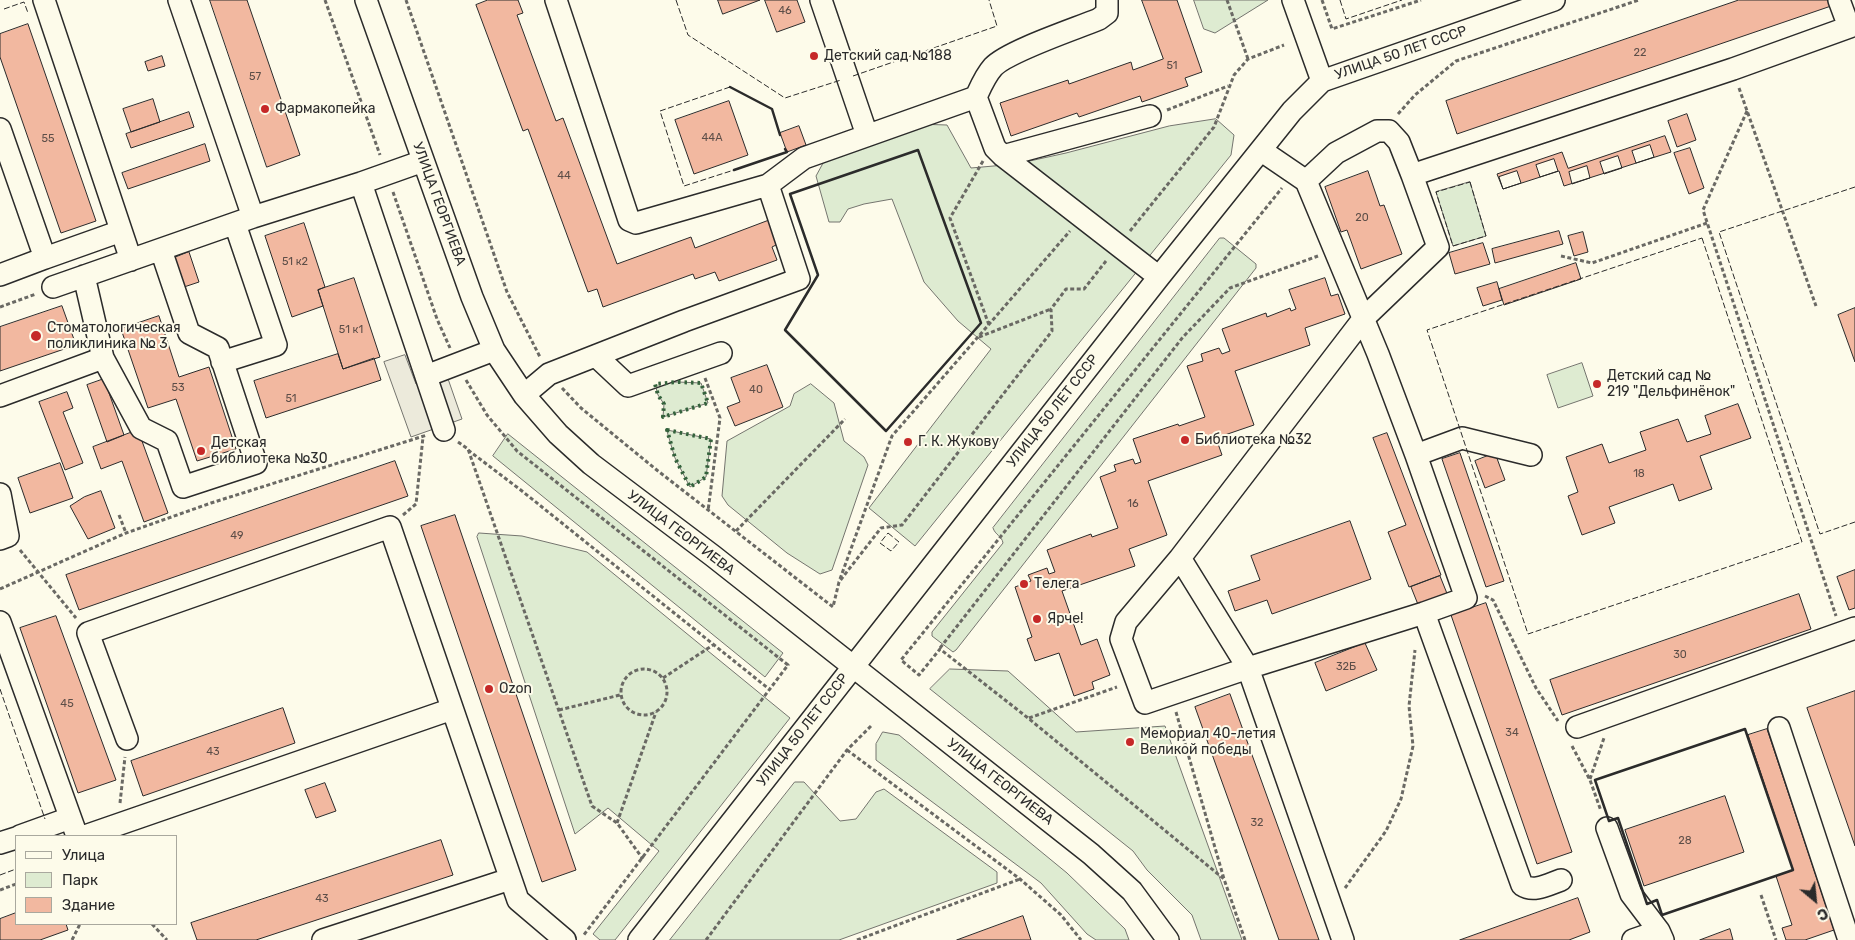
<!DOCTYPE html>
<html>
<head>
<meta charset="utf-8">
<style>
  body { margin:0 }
  #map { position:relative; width:1855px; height:940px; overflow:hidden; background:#fdfbea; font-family:Rubik,sans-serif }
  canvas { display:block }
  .legend { position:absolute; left:15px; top:835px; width:162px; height:90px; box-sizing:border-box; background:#fdfbea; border:1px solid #a9a89e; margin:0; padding:6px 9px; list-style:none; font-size:15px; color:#2b2b2b }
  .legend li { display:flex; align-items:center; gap:10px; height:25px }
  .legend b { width:25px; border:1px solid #a9a89e }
  .north { position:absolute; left:1790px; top:875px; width:50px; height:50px; -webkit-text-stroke:4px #fdfbea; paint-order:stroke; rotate:152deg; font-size:14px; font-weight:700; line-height:20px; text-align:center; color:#2b2b2b }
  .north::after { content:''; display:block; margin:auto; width:18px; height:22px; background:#2b2b2b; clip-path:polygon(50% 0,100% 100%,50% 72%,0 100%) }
</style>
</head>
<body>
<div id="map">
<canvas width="1855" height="940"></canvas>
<ul class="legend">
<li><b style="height:6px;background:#fdfbea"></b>Улица</li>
<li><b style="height:14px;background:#deebd1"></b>Парк</li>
<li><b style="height:14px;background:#f2b8a0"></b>Здание</li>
</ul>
<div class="north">С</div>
</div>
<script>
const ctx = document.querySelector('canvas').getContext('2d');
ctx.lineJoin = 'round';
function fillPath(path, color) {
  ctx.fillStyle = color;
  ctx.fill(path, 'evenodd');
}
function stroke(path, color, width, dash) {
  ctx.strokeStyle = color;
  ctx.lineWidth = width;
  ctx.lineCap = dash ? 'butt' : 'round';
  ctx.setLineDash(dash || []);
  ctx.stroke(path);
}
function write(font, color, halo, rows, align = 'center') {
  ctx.font = font + ' Rubik,sans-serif';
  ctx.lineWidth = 4;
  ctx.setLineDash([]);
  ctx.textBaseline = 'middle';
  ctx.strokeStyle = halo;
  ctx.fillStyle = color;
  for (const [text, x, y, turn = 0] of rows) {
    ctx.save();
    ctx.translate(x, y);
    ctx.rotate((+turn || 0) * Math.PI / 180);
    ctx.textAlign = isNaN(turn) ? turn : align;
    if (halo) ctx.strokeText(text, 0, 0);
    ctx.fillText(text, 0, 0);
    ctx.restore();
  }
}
const green = new Path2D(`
  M1194 0H1268L1215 33 1204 29Z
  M1216 119 1234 135 1231 155 915 546 869 508 991 349 958 321 924 282 892 199 864 204 848 209 840 222H829L816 176 828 154 916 124 947 125 971 168 1016 164 1066 153 1169 126Z
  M1470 182 1486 236 1453 246 1436 192Z
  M1220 238H1224L1256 264V268L956 650 953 652 932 636V632L1003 543C1002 536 995 535 993 528Z
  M1582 363 1593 396 1558 408 1547 375Z
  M678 382 701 383 708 403 663 417 664 404 658 395 655 384Z
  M811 384 834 403 844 441 864 457 868 465 832 570 820 574 787 553 728 505 722 496 727 441 790 406 794 394Z
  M667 430 711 439 706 477 690 487 675 458Z
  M508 434 783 653 765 677 493 456Z
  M479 533 522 536 587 552 790 718 615 940H600L593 934 659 851 608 808 575 834 477 537Z
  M950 669 1008 671 1076 732 1165 726 1242 940H1201L1192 915 1147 870 1133 851 930 689Z
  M883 732 899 735 1067 873 1125 929 1129 940H1096L1087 934 1041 883 876 760V744Z
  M795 782H804L840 821 856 819 876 792 884 789 997 872V883L839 940H670Z`);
const parking = new Path2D(`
  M405 355 416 384 446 373 462 419 411 437 384 362Z`);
const building = new Path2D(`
  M210 0H247L300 155 267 167Z
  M488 0H518L523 13 517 15 556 121 563 118 617 264 691 237 695 248 769 220 778 244 772 247 777 260 719 281 715 272 695 279 693 274 603 307 597 289 588 292 528 129 523 131 476 5Z
  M718 0H760L723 14Z
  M765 0H797L805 22 777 32Z
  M1142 0H1177L1202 72 1185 78 1188 86 1142 102 1140 96 1079 117 1077 113 1011 136 1000 103 1068 80 1069 84 1131 62 1133 70 1163 59Z
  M1739 0H1832L1834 5 1457 134 1446 101Z
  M28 24 96 221 61 233 0 57V34Z
  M162 56 165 66 148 71 145 62Z
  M153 99 160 122 131 132 123 109Z
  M729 101 748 155 694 174 675 120Z
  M189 112 194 127 131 148 126 134Z
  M1687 114 1696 140 1677 147 1668 121Z
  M799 126 806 145 787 152 780 133Z
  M1665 136 1671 152 1564 186 1559 171 1503 189 1497 174 1562 152 1568 168Z
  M205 144 210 161 128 189 122 173Z
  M1650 145 1654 157 1636 163 1632 151Z
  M1690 148 1704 188 1689 194 1674 153Z
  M1618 156 1622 168 1604 174 1600 162Z
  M1554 159 1558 171 1540 177 1536 165Z
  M1587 166 1590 178 1572 184 1569 172Z
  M1368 171 1380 206 1384 205 1402 254 1361 269 1347 230 1341 232 1325 187Z
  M1517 171 1521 183 1503 189 1499 177Z
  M304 223 325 287 318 290 323 306 292 317 265 236Z
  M1559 231 1563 244 1495 263 1492 249Z
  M1583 232 1588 252 1574 256 1568 236Z
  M1483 243 1490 264 1455 274 1449 253Z
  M189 252 199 282 184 287 174 258Z
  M1576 263 1581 279 1504 305 1499 289Z
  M354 278 380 357 343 369 318 290Z
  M1325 278 1331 296 1338 294 1345 314 1305 328 1310 345 1235 371 1254 425 1216 438 1222 455 1148 481 1167 535 1129 549 1135 566 1062 591 1081 645 1097 639 1110 675 1092 682 1094 689 1074 696 1059 653 1035 661 1027 639 1032 637 1015 587 1031 581 1028 575 1047 568 1049 574 1055 572 1047 550 1091 534 1092 537 1118 528 1100 477 1116 471 1114 465 1133 459 1135 464 1141 462 1133 439 1178 424 1179 426 1205 417 1187 366 1203 361 1201 354 1219 348 1222 354 1230 351 1222 329 1266 313 1267 317 1290 308 1291 311 1296 309 1289 290Z
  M1497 282 1502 300 1483 306 1477 288Z
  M62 306 76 345 0 371V327Z
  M1855 308V362L1838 315Z
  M159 316 179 377 209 367 236 449 197 461 176 399 148 408 121 329Z
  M338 354 343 369 374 358 381 380 266 418 254 381Z
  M767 365 783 407 735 426 727 407 740 402 731 378Z
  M104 379 124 435 107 442 87 385Z
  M67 392 73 408 63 412 83 463 65 470 39 402Z
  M1738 404 1751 438 1700 456 1712 489 1679 501 1673 484 1609 507 1615 523 1582 535 1568 496 1578 492 1566 457 1602 444 1609 463 1646 450 1640 432 1678 419 1687 442 1711 434 1705 416Z
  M138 430 168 513 144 522 122 461 101 469 93 447Z
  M1387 433 1441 575 1409 587 1388 532 1406 525 1373 438Z
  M1460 453 1504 581 1486 587 1442 459Z
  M1495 453 1505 480 1485 488 1475 461Z
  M395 461 408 496 79 610 66 575Z
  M60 463 73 498 30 513 18 478Z
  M101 491 115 528 88 539 70 506 84 497Z
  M455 515 576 870 542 882 421 526Z
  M1350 521 1371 579 1272 614 1267 600 1235 611 1228 591 1260 580 1251 556Z
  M1855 570V608L1849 610 1837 577Z
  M1440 576 1448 596 1419 607 1411 587Z
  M1799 594 1811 629 1562 715 1550 680Z
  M1486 603 1572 852 1537 864 1451 615Z
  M56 616 116 780 78 793 20 628Z
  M1365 643 1377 670 1326 691 1315 663Z
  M1855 691V846L1807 708Z
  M1230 694 1319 940H1279L1195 707Z
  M283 708 295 743 143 796 131 761Z
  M1767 729 1834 930 1805 940H1786L1782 928 1792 925 1776 876 1793 870 1748 735Z
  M325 783 336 811 316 818 305 790Z
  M1725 796 1744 852 1644 886 1625 830Z
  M441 840 453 875 256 940H197L191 923Z
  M1578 898 1590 932 1569 940H1460Z
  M16 913V924H66L68 930 40 940H0V919Z
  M1023 916 1031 940H957Z
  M1730 929 1733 940H1700Z`);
const path = new Path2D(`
  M325 0 380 155
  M406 0 507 292 540 357
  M1227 0 1248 59
  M1322 0 1332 29 1421 0
  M1739 88 1816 306
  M1167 110 1228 86
  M1747 111 1703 210 1836 616
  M1398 114 1415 95 1456 61 1639 0
  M983 161 950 218 989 325
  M393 192 437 319 450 348
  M1130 231 1214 127 1234 75 1248 59 1284 45
  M1561 256 1592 263 1707 223
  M0 307 36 294
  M979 337 1051 309
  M705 378 720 418 708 511
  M466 380 487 415 517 451 788 665 583 936
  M562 388 581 408 658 471 833 607 839 582 881 528 902 525 1052 331 1051 309 1066 289H1084L1106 261
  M458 442 468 449 592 806 617 823 643 859
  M468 450 522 491 769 689
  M119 515 126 533
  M403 515 416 504 423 437
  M736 531 845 419
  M20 550 76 618
  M840 579 892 436 1070 231
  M0 589 126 533 211 503 427 435
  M1485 596 1493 600 1536 688 1558 721
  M940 648 1183 337 1230 288 1318 256
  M621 692a23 23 0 1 1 46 0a23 23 0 1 1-46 0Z
  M663 678 713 645
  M559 710 620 695
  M1176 712 1224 879
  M1029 718 1117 687
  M1572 746 1590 780 1601 811
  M847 750 1020 879 1061 915 1081 940
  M1590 779 1604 738
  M120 803 125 757
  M617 823 656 712
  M1345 888 1386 831 1401 799 1413 746 1409 706 1415 650
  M0 890 16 884
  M1761 895 1776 940
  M152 924 167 940
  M72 940 80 924
  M706 940 847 750 871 726
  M857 940 1020 879
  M1245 940 1224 879 1028 718 940 649 919 675 901 660 1282 188`);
const minor = new Path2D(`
  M44 0 131 260
  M179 0 253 217
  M366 0 472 297 494 350 524 395 558 434 591 464 713 556 1091 854 1132 891 1168 940
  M821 0 867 135
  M1107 0V13L1099 19C1075 29 1008 51 993 67 985 76 981 86 976 97L995 148 1003 156 1159 277
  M1293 0 1322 81
  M1839 0 1849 27
  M0 129 45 258 121 231
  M1003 156 1150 116
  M1306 181 1336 153 1377 131H1389L1399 142 1412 175 1733 69 1855 25
  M361 183 444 430
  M768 185 804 158 976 97
  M0 275 45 258
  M84 276 103 358 141 428 167 441 183 487 256 463 218 348 189 333 161 250
  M53 287 253 217 361 183 423 161
  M596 356 628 386 721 353
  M222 362 276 345 235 224
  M426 376 494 350
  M524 395 549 374 684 321 799 279 768 185 636 223 629 220 556 0
  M0 396 103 358
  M1416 455 1462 438 1531 455
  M0 494 8 536 0 539
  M1180 558 1126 622 1121 639 1145 703 1248 668 1424 613 1466 598 1416 455 1378 354 1306 181 1262 151
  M1424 613 1522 885C1534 893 1549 884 1561 880
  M0 622 77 836
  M1577 727 1855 628
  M1779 728 1848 937
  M127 739 88 633 390 527 518 900 565 940
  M1607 828 1631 894 1659 931 1663 940
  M20 836 70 818
  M85 836 452 709
  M0 843 16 838
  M323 940 510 879
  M639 940 1159 277 1292 111 1322 81 1554 0
  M1343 940 1248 668 1180 558 1364 318 1438 247 1412 175
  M1633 940 1659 931`);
const hedge = new Path2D(`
  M678 382 701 383 708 403 663 417 664 404 658 395 655 384Z
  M667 430 711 439 706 477 690 487 675 458Z`);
const fence = new Path2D(`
  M676 0 688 35 785 98 841 80
  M1340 0 1346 19 1402 0
  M4 9 24 2 28 13
  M853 76 997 26 989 0
  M730 87 660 111 684 186 734 170
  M1470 182 1486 236 1453 246 1436 192Z
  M1855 187 1719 232 1820 534 1855 522
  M1702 238 1802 542 1528 634 1427 330Z
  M888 533 899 542 891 551 880 543Z
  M0 689 45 819
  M0 875 16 869`);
const wall = new Path2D(`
  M730 87 772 109 780 135
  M918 150 981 323 886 431 785 330 818 275 790 194Z
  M734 170 787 152 785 149
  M1745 729 1793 870 1662 915 1657 900 1647 904 1618 818 1609 821 1595 780Z`);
const markers = [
  [814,56,5,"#c62828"],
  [265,109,5,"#c62828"],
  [36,336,6,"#c62828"],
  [1597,384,5,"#c62828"],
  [1185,440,5,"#c62828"],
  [908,442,5,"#c62828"],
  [201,451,5,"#c62828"],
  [1024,584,5,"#c62828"],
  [1037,619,5,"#c62828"],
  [489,689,5,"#c62828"],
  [1130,742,5,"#c62828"]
];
const numberNames = [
  ["46",785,11],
  ["22",1640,53],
  ["51",1172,66],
  ["57",255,77],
  ["44А",712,138],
  ["55",48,139],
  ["44",564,176],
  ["20",1362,218],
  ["51 к2",295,262],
  ["51 к1",351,330],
  ["53",178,388],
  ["40",756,390],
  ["51",291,399],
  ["18",1639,474],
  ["16",1133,504],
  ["49",237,536],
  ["30",1680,655],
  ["32Б",1346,667],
  ["45",67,704],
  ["34",1512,733],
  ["43",213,752],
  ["32",1257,823],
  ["28",1685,841],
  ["43",322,899]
];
const streetNames = [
  ["УЛИЦА 50 ЛЕТ СССР",1401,53,-19],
  ["УЛИЦА ГЕОРГИЕВА",439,204,70],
  ["УЛИЦА 50 ЛЕТ СССР",1053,411,-52],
  ["УЛИЦА ГЕОРГИЕВА",681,533,37],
  ["УЛИЦА 50 ЛЕТ СССР",803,730,-52],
  ["УЛИЦА ГЕОРГИЕВА",1000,782,38]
];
const poiNames = [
  ["Детский сад №188",824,56],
  ["Фармакопейка",275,109],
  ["Стоматологическая",47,328],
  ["поликлиника № 3",47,344],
  ["Детский сад №",1607,376],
  ["219 \"Дельфинёнок\"",1607,392],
  ["Библиотека №32",1195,440],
  ["Г. К. Жукову",918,442],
  ["Детская",211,443],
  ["библиотека №30",211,459],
  ["Телега",1034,584],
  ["Ярче!",1047,619],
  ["Ozon",499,689],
  ["Мемориал 40-летия",1140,734],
  ["Великой победы",1140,750]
];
fillPath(green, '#deebd1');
stroke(green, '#74746e', 1);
fillPath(parking, '#eceadb');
stroke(parking, '#74746e', 1);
fillPath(building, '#f2b8a0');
stroke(building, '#2b2b2b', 1);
stroke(minor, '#2b2b2b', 24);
stroke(path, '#6a6964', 3, [4, 2.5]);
stroke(minor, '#fdfbea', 21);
stroke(hedge, '#34623c', 4, [2.5, 4]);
stroke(fence, '#2b2b2b', 1, [6, 2.5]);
stroke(wall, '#2b2b2b', 2.5);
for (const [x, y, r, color] of markers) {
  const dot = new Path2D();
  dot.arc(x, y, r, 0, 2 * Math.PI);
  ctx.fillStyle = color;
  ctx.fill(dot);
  stroke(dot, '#fdfbea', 2);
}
write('11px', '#5d4e48', null, numberNames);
write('14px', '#2b2b2b', '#fdfbea', streetNames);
write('14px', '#2b2b2b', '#fdfbea', poiNames, 'left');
</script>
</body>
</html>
